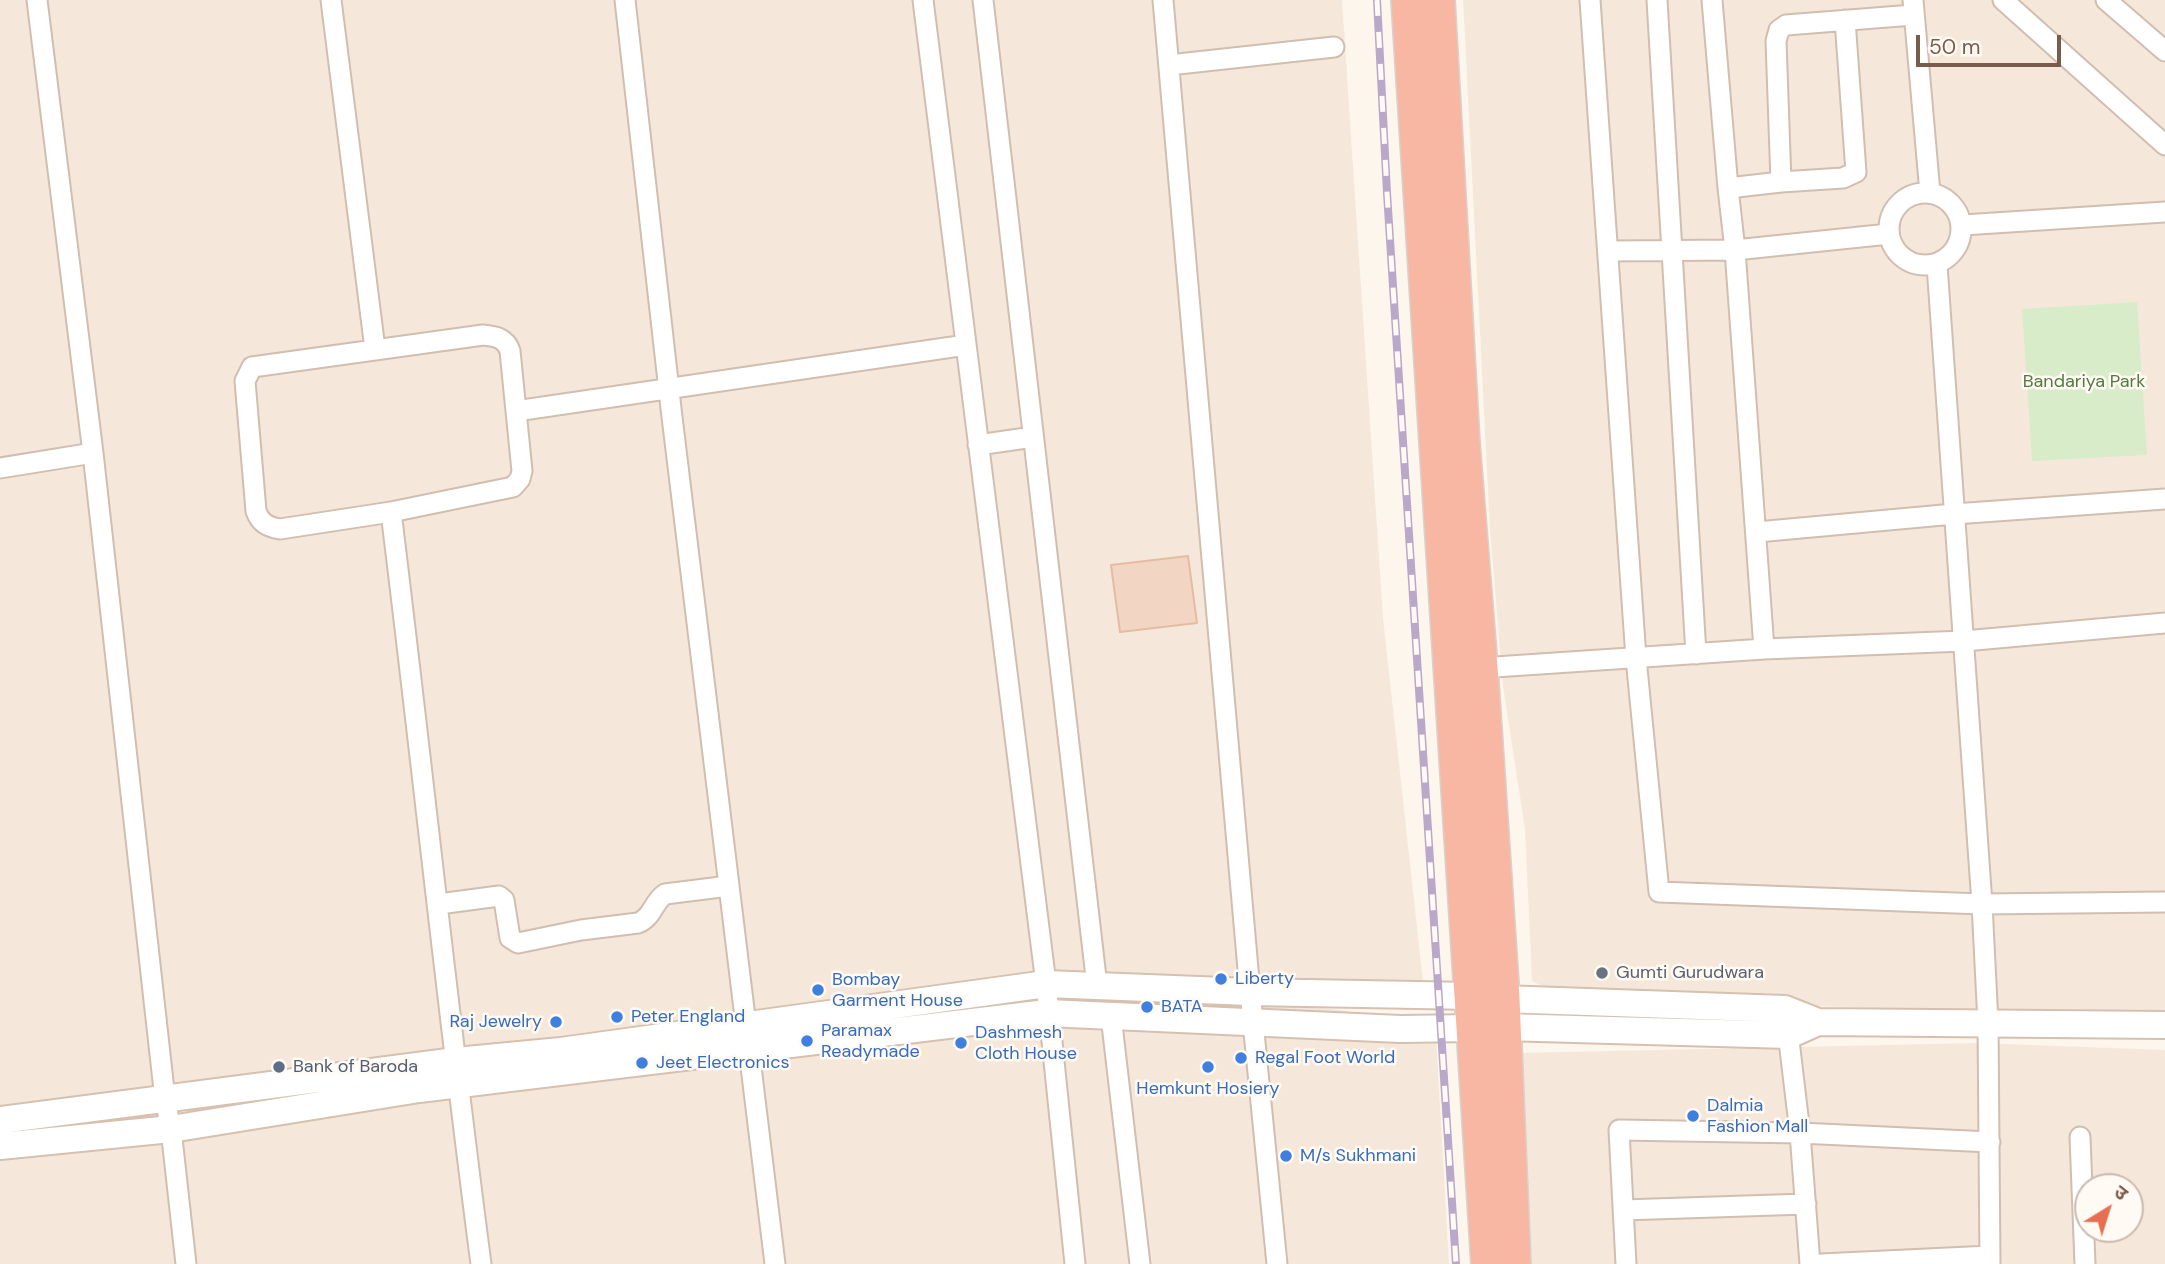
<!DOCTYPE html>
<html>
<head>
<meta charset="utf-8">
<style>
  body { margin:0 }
  #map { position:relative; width:2165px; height:1264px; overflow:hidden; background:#fdf6ec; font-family:"DM Sans","Noto Sans Devanagari",sans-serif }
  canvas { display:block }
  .north { position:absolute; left:2074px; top:1173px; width:70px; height:70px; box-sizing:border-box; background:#fffaf3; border:2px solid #cabbb1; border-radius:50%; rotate:38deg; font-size:19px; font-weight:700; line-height:28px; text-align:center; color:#7a5c4d }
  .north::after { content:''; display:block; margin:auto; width:24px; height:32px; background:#e76f51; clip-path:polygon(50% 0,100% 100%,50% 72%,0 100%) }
  .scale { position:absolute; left:1916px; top:35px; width:145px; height:32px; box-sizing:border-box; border:4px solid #7a5c4d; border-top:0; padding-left:9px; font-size:21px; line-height:24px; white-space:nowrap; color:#7a5c4d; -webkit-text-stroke:5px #fffaf3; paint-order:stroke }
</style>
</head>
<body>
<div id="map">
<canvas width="2165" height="1264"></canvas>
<div class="north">उ</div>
<div class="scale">50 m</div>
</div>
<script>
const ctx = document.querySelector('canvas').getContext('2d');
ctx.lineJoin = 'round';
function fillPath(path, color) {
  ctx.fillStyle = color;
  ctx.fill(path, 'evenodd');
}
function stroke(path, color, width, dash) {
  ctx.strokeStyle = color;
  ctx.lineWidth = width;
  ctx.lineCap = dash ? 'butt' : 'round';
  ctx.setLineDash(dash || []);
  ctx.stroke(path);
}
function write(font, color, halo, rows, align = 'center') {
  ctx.font = font + ' "DM Sans",sans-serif';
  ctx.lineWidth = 5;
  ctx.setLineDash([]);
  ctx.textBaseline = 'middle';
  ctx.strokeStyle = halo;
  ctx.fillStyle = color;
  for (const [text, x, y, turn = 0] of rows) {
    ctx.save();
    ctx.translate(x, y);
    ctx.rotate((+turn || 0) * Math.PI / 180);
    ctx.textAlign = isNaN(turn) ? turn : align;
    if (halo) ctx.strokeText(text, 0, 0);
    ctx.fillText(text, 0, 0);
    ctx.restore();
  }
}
const residential = new Path2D(`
  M0 0H1342L1383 618 1424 991 1064 978 0 1116Z
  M1463 0H2165V1016L1568 999 1532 981 1525 829 1503 686 1490 529Z
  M1131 997 1333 1009 1424 1024 1436 1036 1449 1264H0V1141L1017 1022Z
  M1978 1043 2165 1050V1264H1532L1517 1053ZM2088 1187H2130V1229H2088Z`);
const green = new Path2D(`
  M2137 302 2147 455 2032 461 2022 309Z`);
const building = new Path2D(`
  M1188 556 1197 623 1120 632 1111 565Z`);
const street = new Path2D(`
  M37 0 93 453 165 1099 171 1129 186 1264
  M331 0 375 349
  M625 0 672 417 775 1264
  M923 0 1046 984 1075 1264
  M983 0 1097 986
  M1163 0 1250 992 1277 1264
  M1590 0 1636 658 1659 892 1982 904 2165 902
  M1657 0 1696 654
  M1712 0 1728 188 1735 250 1764 649
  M1913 0 1930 193
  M2003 0 2165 145
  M2106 0 2165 51
  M1169 65 1334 47
  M1781 182 1776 41 1779 30 1786 25 1913 15
  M1728 188 1781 182 1843 178 1856 172 1845 20
  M1889 229a36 36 0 1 1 72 0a36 36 0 1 1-72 0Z
  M1963 225 2165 212
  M1608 251 1735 250 1889 234
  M1937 265 1982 904 1988 1023 1990 1264
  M483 335C495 336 506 338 510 351L522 471 520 479 513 487 391 512 280 529C268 527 260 523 256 511L245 381 252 367Z
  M516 411 966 345
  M978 445 1033 437
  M0 468 93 453
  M391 512C422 763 448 1014 481 1264
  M1757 532 1954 514 2165 499
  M1480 668 1764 649 1964 641 2165 623
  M439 904 499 896 504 900 510 938 518 943 581 930 638 923C653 917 653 902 665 894L729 886
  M1111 1016 1140 1264
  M1787 1024 1800 1133 1810 1264
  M2080 1137 2085 1264
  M1623 1210 1806 1204
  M1626 1264 1619 1130 1800 1133 1990 1142
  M1821 1264 1990 1256`);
const secondary = new Path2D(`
  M1502 999 1785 1009 1818 1022 2165 1025
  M1503 1027 1789 1035 1818 1022
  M0 1120 456 1061 561 1051 1046 984 1250 992 1473 996
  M0 1146 171 1129 419 1089 1047 1013 1400 1029 1474 1028`);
const highway = new Path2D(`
  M1409 0 1489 1264
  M1437 0 1462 443 1480 668 1502 999 1513 1264`);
const rail = new Path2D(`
  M1377 0 1387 193 1456 1264`);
const markers = [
  [1602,973,7,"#6b7280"],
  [1221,979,7,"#3f7fe0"],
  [818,990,7,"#3f7fe0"],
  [1147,1007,7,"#3f7fe0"],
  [617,1017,7,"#3f7fe0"],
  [556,1022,7,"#3f7fe0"],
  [807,1041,7,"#3f7fe0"],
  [961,1043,7,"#3f7fe0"],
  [1241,1058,7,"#3f7fe0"],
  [642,1063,7,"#3f7fe0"],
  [279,1067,7,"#5c6f8a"],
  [1208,1067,7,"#3f7fe0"],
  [1693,1116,7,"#3f7fe0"],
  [1286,1156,7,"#3f7fe0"]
];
const parkNames = [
  ["Bandariya Park",2084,382]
];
const worshipNames = [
  ["Gumti Gurudwara",1616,973]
];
const shopNames = [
  ["Liberty",1235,979],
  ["Bombay",832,980],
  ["Garment House",832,1001],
  ["BATA",1161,1007],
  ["Peter England",631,1017],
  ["Raj Jewelry",542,1022,"right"],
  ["Paramax",821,1031],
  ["Readymade",821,1052],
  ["Dashmesh",975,1033],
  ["Cloth House",975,1054],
  ["Regal Foot World",1255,1058],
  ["Jeet Electronics",656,1063],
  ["Hemkunt Hosiery",1208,1089,"center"],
  ["Dalmia",1707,1106],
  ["Fashion Mall",1707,1127],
  ["M/s Sukhmani",1300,1156]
];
const serviceNames = [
  ["Bank of Baroda",293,1067]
];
fillPath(residential, '#f5e8da');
fillPath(green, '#d8ecc9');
fillPath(building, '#f3d5c3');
stroke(building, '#e6bba3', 2);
stroke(street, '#d1beb0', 23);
stroke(secondary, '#d6c0b0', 30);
stroke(highway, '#dad1cd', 38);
stroke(street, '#fff', 19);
stroke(secondary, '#fff', 26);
stroke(highway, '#f7b7a3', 35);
stroke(rail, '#b9a8c9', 8);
stroke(rail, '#fffaf3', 5, [16]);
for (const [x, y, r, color] of markers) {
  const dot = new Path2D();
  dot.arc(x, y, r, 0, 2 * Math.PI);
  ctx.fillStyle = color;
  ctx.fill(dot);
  stroke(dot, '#fffaf3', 2.5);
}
write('18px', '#537a41', '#fffaf3', parkNames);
write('18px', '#5b616d', '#fffaf3', worshipNames, 'left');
write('18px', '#366cbe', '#fffaf3', shopNames, 'left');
write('18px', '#4e5e75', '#fffaf3', serviceNames, 'left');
</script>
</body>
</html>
